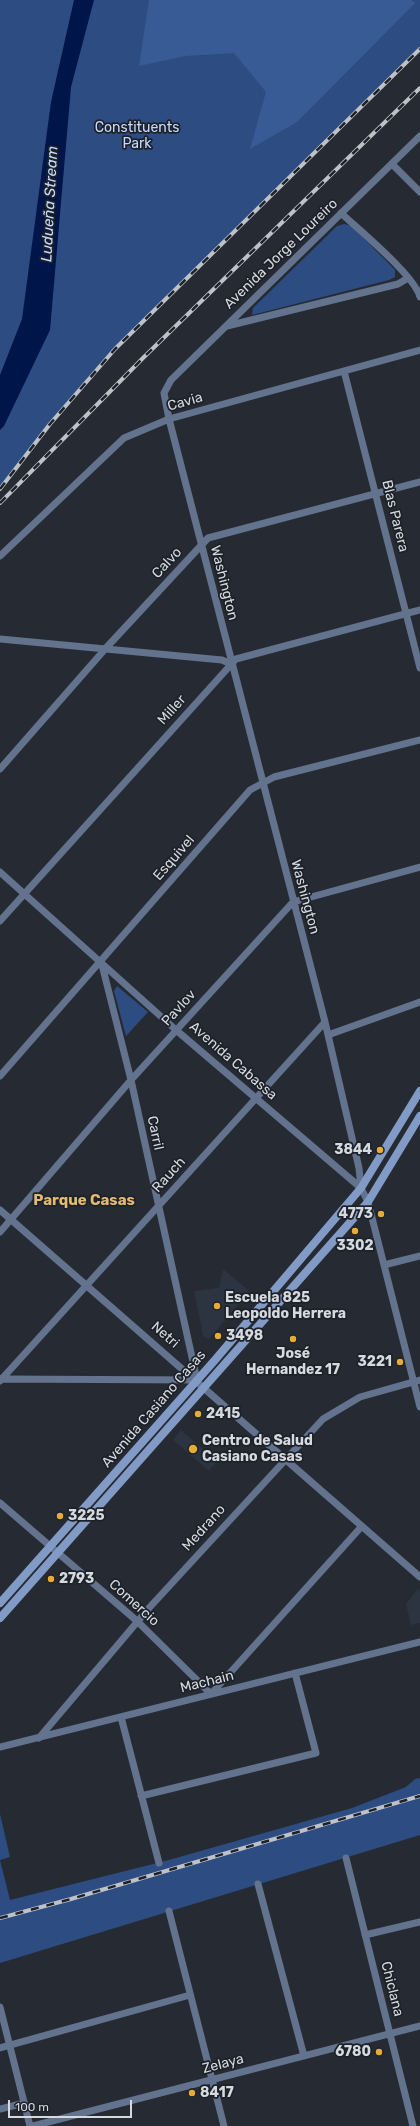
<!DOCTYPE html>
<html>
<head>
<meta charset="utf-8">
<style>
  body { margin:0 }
  #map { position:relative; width:420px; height:2126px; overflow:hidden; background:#262b33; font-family:Rubik,sans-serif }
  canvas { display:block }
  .scale { position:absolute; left:8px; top:2100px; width:124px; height:18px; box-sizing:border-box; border:2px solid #d6d9df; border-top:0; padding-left:5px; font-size:12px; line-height:14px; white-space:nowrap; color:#d6d9df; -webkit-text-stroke:3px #1d2129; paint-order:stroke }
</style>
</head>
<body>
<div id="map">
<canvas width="420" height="2126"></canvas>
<div class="scale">100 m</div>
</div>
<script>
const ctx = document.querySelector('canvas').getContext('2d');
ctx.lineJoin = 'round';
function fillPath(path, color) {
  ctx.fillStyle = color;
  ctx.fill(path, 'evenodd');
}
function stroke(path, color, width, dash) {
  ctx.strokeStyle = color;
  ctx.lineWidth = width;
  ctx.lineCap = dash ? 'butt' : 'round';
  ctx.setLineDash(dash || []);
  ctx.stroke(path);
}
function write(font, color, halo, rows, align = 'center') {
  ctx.font = font + ' Rubik,sans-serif';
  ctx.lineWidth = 3.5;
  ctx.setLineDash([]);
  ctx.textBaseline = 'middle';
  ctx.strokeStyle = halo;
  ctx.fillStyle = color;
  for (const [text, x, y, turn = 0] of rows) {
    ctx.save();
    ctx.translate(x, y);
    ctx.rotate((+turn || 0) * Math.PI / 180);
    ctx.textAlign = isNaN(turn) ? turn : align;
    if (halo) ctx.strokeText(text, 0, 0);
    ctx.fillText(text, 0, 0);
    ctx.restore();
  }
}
const built = new Path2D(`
  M223 1269 249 1291 209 1339 203 1336 194 1291 219 1288Z
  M181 1430 217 1462 209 1471 173 1440Z
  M418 1589 420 1591V1623L411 1625 406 1604Z`);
const green = new Path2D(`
  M0 0H420V49L115 349 50 424 0 489Z
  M344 224 352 226 395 270V277L389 280 252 315 253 308 337 226Z
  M117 986 148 1012 126 1036 114 991Z
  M420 1778V1835L0 1963V1860L10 1900 169 1860 352 1808 406 1787 415 1779Z
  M0 1814 10 1857 0 1860Z`);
const forest = new Path2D(`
  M149 0H411L415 3 297 122 250 149 266 92 234 53 185 56 139 66Z`);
const water = new Path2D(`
  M74 0H94L71 87 50 330 4 426 0 430V375L22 319 51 102Z`);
const minor = new Path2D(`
  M420 136 171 380 164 393 169 419 325 1022 359 1168 361 1188 368 1202 420 1407
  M392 164 420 192
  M341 213C359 230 415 276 420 297
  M227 326 398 284 408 278
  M344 371 420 668
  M0 556 124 438 169 419 420 350
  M0 639 222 660 231 664
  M0 769 106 648 208 538 420 482
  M0 872 176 1030 361 1188
  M0 921 236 659 420 610
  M101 961 131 1080 197 1380
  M328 1035 420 1002
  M0 1076 250 790 274 777 420 740
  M0 1210 420 1577
  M0 1232 131 1080 293 902 420 867
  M384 1265 420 1256
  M0 1379 197 1380
  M0 1381 325 1022
  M0 1503 137 1621 211 1694 362 1526
  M121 1717 159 1863
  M39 1738 149 1608 323 1419 360 1397 420 1380
  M0 1747 420 1642
  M141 1796 316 1753 295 1673
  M346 1858 413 2126
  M258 1884 304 2056
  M169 1911 224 2126
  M365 1935 420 1922
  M0 2007 30 2126
  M0 2048 190 1995
  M0 2109 24 2103
  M33 2126 420 2026`);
const secondary = new Path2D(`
  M0 1603 215 1360 361 1188 420 1091
  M0 1618 368 1202 420 1116`);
const rail = new Path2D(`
  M0 489 50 424 115 349 420 49
  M0 503 143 358 420 88
  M0 1918 71 1899 420 1796`);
const markers = [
  [380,1150,4,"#e7ac36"],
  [381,1214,4,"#e7ac36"],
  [355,1231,4,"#e7ac36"],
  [217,1306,4,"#e7ac36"],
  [218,1336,4,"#e7ac36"],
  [293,1339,4,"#e7ac36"],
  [400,1362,4,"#e7ac36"],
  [198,1414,4,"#e7ac36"],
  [193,1449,5,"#e7ac36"],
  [60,1516,4,"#e7ac36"],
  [51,1579,4,"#e7ac36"],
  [379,2052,4,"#e7ac36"],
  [192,2093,4,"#e7ac36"]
];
const parkNames = [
  ["Constituents",137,128],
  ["Park",137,144]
];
const streetNames = [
  ["Avenida Jorge Loureiro",281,254,-44],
  ["Cavia",185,402,-16],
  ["Blas Parera",395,516,76],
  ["Calvo",167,563,-47],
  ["Washington",224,583,76],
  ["Miller",172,710,-48],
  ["Esquivel",174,858,-49],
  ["Washington",305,897,75],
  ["Pavlov",179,1008,-48],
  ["Avenida Cabassa",233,1061,41],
  ["Carril",155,1133,78],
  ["Rauch",169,1175,-48],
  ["Netri",165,1335,41],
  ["Avenida Casiano Casas",154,1409,-49],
  ["Medrano",204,1528,-48],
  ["Comercio",134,1603,42],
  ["Machain",207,1682,-14],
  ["Chiclana",392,1989,76],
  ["Zelaya",223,2064,-15]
];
const poiNames = [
  ["3844",372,1150,"right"],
  ["4773",373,1214,"right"],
  ["3302",355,1246,"center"],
  ["Escuela 825",225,1298],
  ["Leopoldo Herrera",225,1314],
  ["3498",226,1336],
  ["José",293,1354,"center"],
  ["Hernandez 17",293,1370,"center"],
  ["3221",392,1362,"right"],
  ["2415",206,1414],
  ["Centro de Salud",202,1441],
  ["Casiano Casas",202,1457],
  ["3225",68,1516],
  ["2793",59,1579],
  ["6780",371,2052,"right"],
  ["8417",200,2093]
];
const waterNames = [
  ["Ludueña Stream",50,204,-87]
];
const neighbourhoodNames = [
  ["Parque Casas",84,1201]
];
fillPath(built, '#2c3441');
fillPath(green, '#2d4c81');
fillPath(forest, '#395b95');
fillPath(water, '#00154a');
stroke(minor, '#63738e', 7);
stroke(secondary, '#829bc6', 8);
stroke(rail, '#bec2c8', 4);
stroke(rail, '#1d2129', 2.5, [8]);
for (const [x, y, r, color] of markers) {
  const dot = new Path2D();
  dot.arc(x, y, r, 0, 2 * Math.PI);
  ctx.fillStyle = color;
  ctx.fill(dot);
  stroke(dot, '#1d2129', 1.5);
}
write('14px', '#c5dafd', '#1d2129', parkNames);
write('14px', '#d6d9df', '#1d2129', streetNames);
write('bold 14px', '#d6d9df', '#1d2129', poiNames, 'left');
write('italic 15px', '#c6dbfe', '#1d2129', waterNames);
write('bold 15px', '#e3ba74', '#1d2129', neighbourhoodNames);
</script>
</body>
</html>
